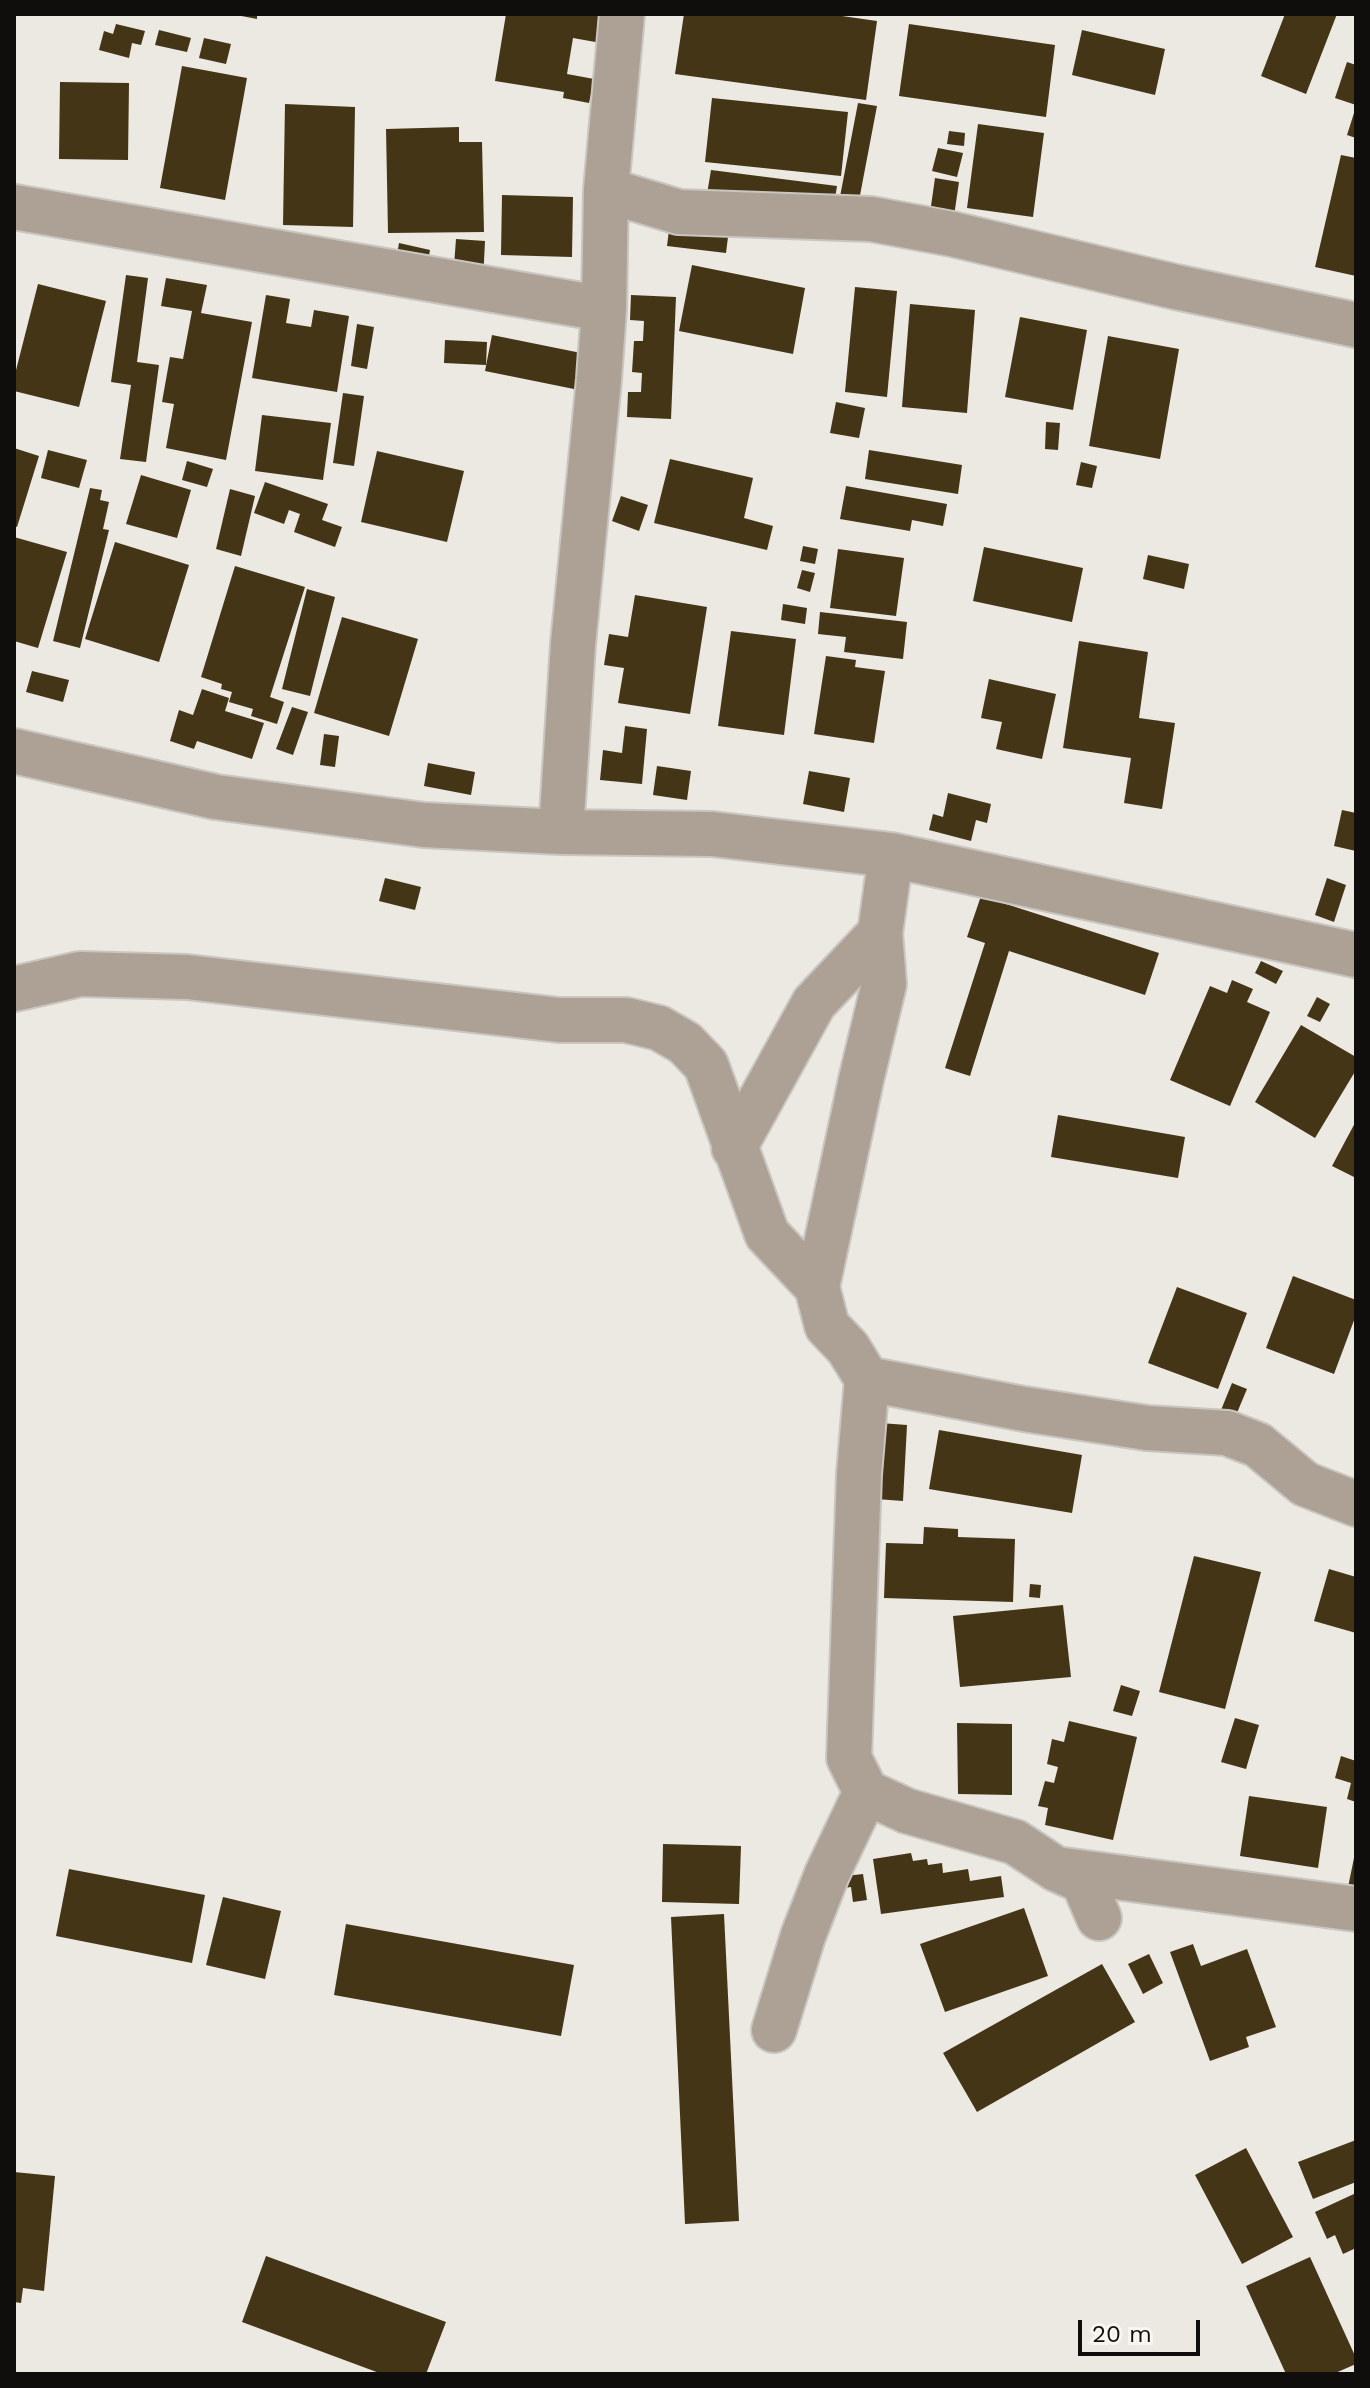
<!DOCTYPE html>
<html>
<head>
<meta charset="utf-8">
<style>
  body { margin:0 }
  #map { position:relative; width:1370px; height:2388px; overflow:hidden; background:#ece8e2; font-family:"Work Sans",sans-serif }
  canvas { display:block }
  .frame { position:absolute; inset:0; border:16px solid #0f0e0c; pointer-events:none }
  .scale { position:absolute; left:1078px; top:2320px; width:122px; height:36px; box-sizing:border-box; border:4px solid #0f0e0c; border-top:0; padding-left:10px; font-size:24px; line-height:28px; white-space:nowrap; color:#0f0e0c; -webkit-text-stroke:6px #f9f6ef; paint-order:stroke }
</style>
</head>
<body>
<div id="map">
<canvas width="1370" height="2388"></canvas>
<div class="frame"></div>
<div class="scale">20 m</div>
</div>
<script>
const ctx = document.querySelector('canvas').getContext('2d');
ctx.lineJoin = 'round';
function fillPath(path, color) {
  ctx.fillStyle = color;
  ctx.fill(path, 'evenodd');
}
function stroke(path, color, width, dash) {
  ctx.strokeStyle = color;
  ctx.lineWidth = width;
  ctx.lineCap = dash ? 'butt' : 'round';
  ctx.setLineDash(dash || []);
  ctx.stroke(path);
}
const building = new Path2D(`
  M231 14H257V19Z
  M506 14H606L601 43 573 38 567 74 594 79 589 103 563 98 564 92 495 81Z
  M684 14H828L877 21 866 100 675 74Z
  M1285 14H1337L1306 94 1261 76Z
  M116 24 145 31 141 45 132 43 129 58 99 50 104 31 113 34Z
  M909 24 1055 45 1046 117 899 96Z
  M159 30 191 38 187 52 155 45Z
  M1082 30 1165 49 1155 95 1072 75Z
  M204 38 231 44 226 64 199 58Z
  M1347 62 1356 65V105L1335 98Z
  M182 66 247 78 225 200 160 188Z
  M60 82 129 83 128 160 59 159Z
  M712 98 848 112 841 176 705 162Z
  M858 103 877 106 857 211 838 207Z
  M285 104 355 107 353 227 283 225Z
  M1354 113H1356V138L1347 135Z
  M978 124 1044 133 1033 217 967 208Z
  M459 127V142H482L484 232 388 233 386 129Z
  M949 131 965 133 964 146 947 144Z
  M938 148 963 153 957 177 932 171Z
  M1341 155 1356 158V276L1315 267Z
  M711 170 837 186 833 211 707 194Z
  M935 178 959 182 953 223 929 220Z
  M502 195 573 197 572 257 501 255Z
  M669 230 728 237 726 253 667 246Z
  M456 239 485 241 483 281 453 279Z
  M399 243 430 250 426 273 395 267Z
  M692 265 805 288 793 354 679 331Z
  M126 275 148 278 137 362 159 365 146 462 120 459 131 385 111 382Z
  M166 278 207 285 201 313 252 322 226 460 166 448 174 404 162 402 170 357 183 359 192 311 161 306Z
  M38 284 106 301 79 407 14 391V378Z
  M855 287 897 291 887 397 845 392Z
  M266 295 290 299 286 323 311 327 314 310 349 316 337 392 252 378Z
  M631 295 676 297 671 419 627 417 628 392H641L642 373 632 372 634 341H643L644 321 630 320Z
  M910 304 975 310 967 413 902 407Z
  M1020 317 1087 330 1073 410 1005 397Z
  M357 324 374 327 367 369 351 366Z
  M492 335 586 354 579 390 485 371Z
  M1108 336 1179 349 1160 459 1089 446Z
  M445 340 487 342 486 365 444 363Z
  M343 393 364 396 354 466 333 463Z
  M836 402 865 408 859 438 830 433Z
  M262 415 331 423 323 480 255 471Z
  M1046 422 1060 423 1058 450 1045 449Z
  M14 448 39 456 17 527 14 526Z
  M48 450 87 460 79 488 41 478Z
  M869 450 962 465 958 494 865 479Z
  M377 451 464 471 447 542 361 522Z
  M670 459 753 478 744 518 773 526 767 550 654 523Z
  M187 461 213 469 207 487 182 480Z
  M1081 462 1097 466 1092 488 1076 485Z
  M141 475 191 490 177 538 126 524Z
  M265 482 328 504 322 520 342 527 335 547 294 532 300 514 289 510 284 524 254 513Z
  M846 486 947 504 943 526 912 520 910 531 840 519Z
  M90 488 102 490 100 500 109 502 103 529 109 530 80 648 53 641Z
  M230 489 255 496 241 556 216 549Z
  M621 496 648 505 639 531 612 521Z
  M14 537 67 552 38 648 14 641Z
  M115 542 189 565 159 662 85 639Z
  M803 546 818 549 815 564 800 561Z
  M984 547 1083 568 1072 622 973 601Z
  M838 549 904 558 896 616 830 608Z
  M1148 555 1189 564 1184 589 1143 579Z
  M235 566 305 587 270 697 284 702 277 724 251 716 253 709 229 702 232 692 221 689 222 684 201 677Z
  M802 570 815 573 810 592 797 588Z
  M307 589 335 597 310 696 282 689Z
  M635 595 707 607 690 714 618 703 624 668 604 665 609 634 628 637Z
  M783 604 807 608 805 624 781 620Z
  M820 612 907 622 903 659 844 652 846 637 818 634Z
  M342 617 418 639 389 736 314 713Z
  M731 631 796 639 784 735 718 726Z
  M1079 641 1148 652 1139 718 1175 723 1162 809 1124 803 1131 758 1063 748Z
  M826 656 856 660 855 667 885 671 874 743 814 734Z
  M32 671 69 680 63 702 26 692Z
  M989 679 1056 694 1042 759 996 749 1002 722 981 718Z
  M202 689 229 698 225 711 264 723 252 759 197 741 194 749 170 741 179 710 193 715Z
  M292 707 308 712 293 755 276 749Z
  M625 726 647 729 642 784 600 780 603 750 622 753Z
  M324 734 339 736 335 767 320 765Z
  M428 763 475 772 471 795 424 786Z
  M657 766 691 771 687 800 653 795Z
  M809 771 850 778 844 812 803 804Z
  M948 793 991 804 987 823 976 820 971 841 929 830 933 814 943 817Z
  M1342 810 1356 813V851L1334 846Z
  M385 878 421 887 415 910 379 901Z
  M1327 878 1346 885 1334 922 1315 915Z
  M981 896 1159 953 1145 995 1009 951 970 1076 945 1068 985 943 967 937Z
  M1261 961 1283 971 1276 984 1255 973Z
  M1232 980 1253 989 1247 1002 1270 1012 1230 1106 1170 1080 1210 986 1227 993Z
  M1317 997 1330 1004 1320 1022 1307 1016Z
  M1301 1025 1356 1057V1070L1315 1138 1255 1102Z
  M1058 1115 1185 1137 1178 1178 1051 1157Z
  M1356 1121V1178L1332 1166Z
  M1293 1276 1356 1300V1315L1334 1374 1266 1348Z
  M1177 1287 1247 1313 1218 1389 1148 1363Z
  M1232 1383 1247 1389 1234 1420 1219 1415Z
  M880 1423 907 1425 903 1501 876 1499Z
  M939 1430 1082 1455 1072 1513 929 1489Z
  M924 1527 958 1529V1537L1015 1539 1013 1602 884 1598 886 1543 923 1544Z
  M1194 1556 1261 1572 1225 1709 1159 1692Z
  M1329 1569 1356 1577V1633L1314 1621Z
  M1030 1584 1041 1585 1040 1598 1029 1597Z
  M1063 1605 1071 1677 960 1687 953 1616Z
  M1121 1685 1140 1691 1132 1716 1113 1711Z
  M1235 1718 1259 1725 1246 1769 1221 1762Z
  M1069 1721 1137 1737 1113 1840 1045 1825 1048 1808 1038 1806 1045 1781 1054 1783 1058 1767 1047 1764 1052 1739 1064 1742Z
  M957 1723 1012 1724V1795L958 1794Z
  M1341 1756 1356 1761V1802L1347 1799 1351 1783 1335 1778Z
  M1249 1796 1327 1807 1318 1868 1240 1856Z
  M663 1844 741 1846 739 1904 662 1902Z
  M911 1853 913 1861 927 1859 928 1865 942 1863 943 1873 968 1869 970 1881 1001 1876 1004 1897 881 1914 873 1859Z
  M1355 1853H1356V1893L1347 1892Z
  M69 1869 205 1895 192 1963 56 1936Z
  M863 1874 867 1900 853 1902 851 1887 839 1889 837 1877Z
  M223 1897 281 1911 265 1979 206 1965Z
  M1024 1908 1048 1976 945 2012 920 1944Z
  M724 1914 739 2221 685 2224 671 1917Z
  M346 1924 574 1965 561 2036 334 1995Z
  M1193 1944 1201 1966 1247 1949 1276 2027 1246 2037 1249 2047 1210 2061 1170 1952Z
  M1149 1954 1163 1983 1143 1994 1128 1964Z
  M1102 1964 1135 2022 977 2112 943 2053Z
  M1356 2140V2182L1313 2199 1298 2162Z
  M1246 2148 1293 2237 1242 2264 1195 2175Z
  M14 2172 55 2176 44 2291 23 2288 21 2303 14 2302Z
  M1356 2193V2248L1343 2254 1335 2235 1327 2239 1315 2212Z
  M266 2256 446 2322 426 2374H382L242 2322Z
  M1310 2257 1356 2358V2364L1333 2374H1286L1246 2286Z`);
const minor = new Path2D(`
  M606 190 679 212 871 219 952 234 1176 287 1356 325
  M14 207 604 309
  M14 751 216 797 424 825 561 832 712 834 891 855 1356 955
  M561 832 573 644 599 379 604 309 606 190 622 14
  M891 855 880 933 884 984 861 1080 817 1287 827 1326 848 1348 867 1379 859 1474 849 1758 866 1792 907 1811 1015 1842 1056 1869 1083 1881 1099 1918
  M14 989 80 974 187 977 559 1020H626L659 1028 685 1043 706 1065 767 1234 817 1287
  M734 1148 814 1003 880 933
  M867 1379 1024 1409 1147 1428 1227 1433 1258 1445 1305 1484 1356 1504
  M1056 1869 1356 1909
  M774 2030 803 1936 827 1874 866 1792`);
fillPath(building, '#443516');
stroke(minor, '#c9c5c0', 48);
stroke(minor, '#aca194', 44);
</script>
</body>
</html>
